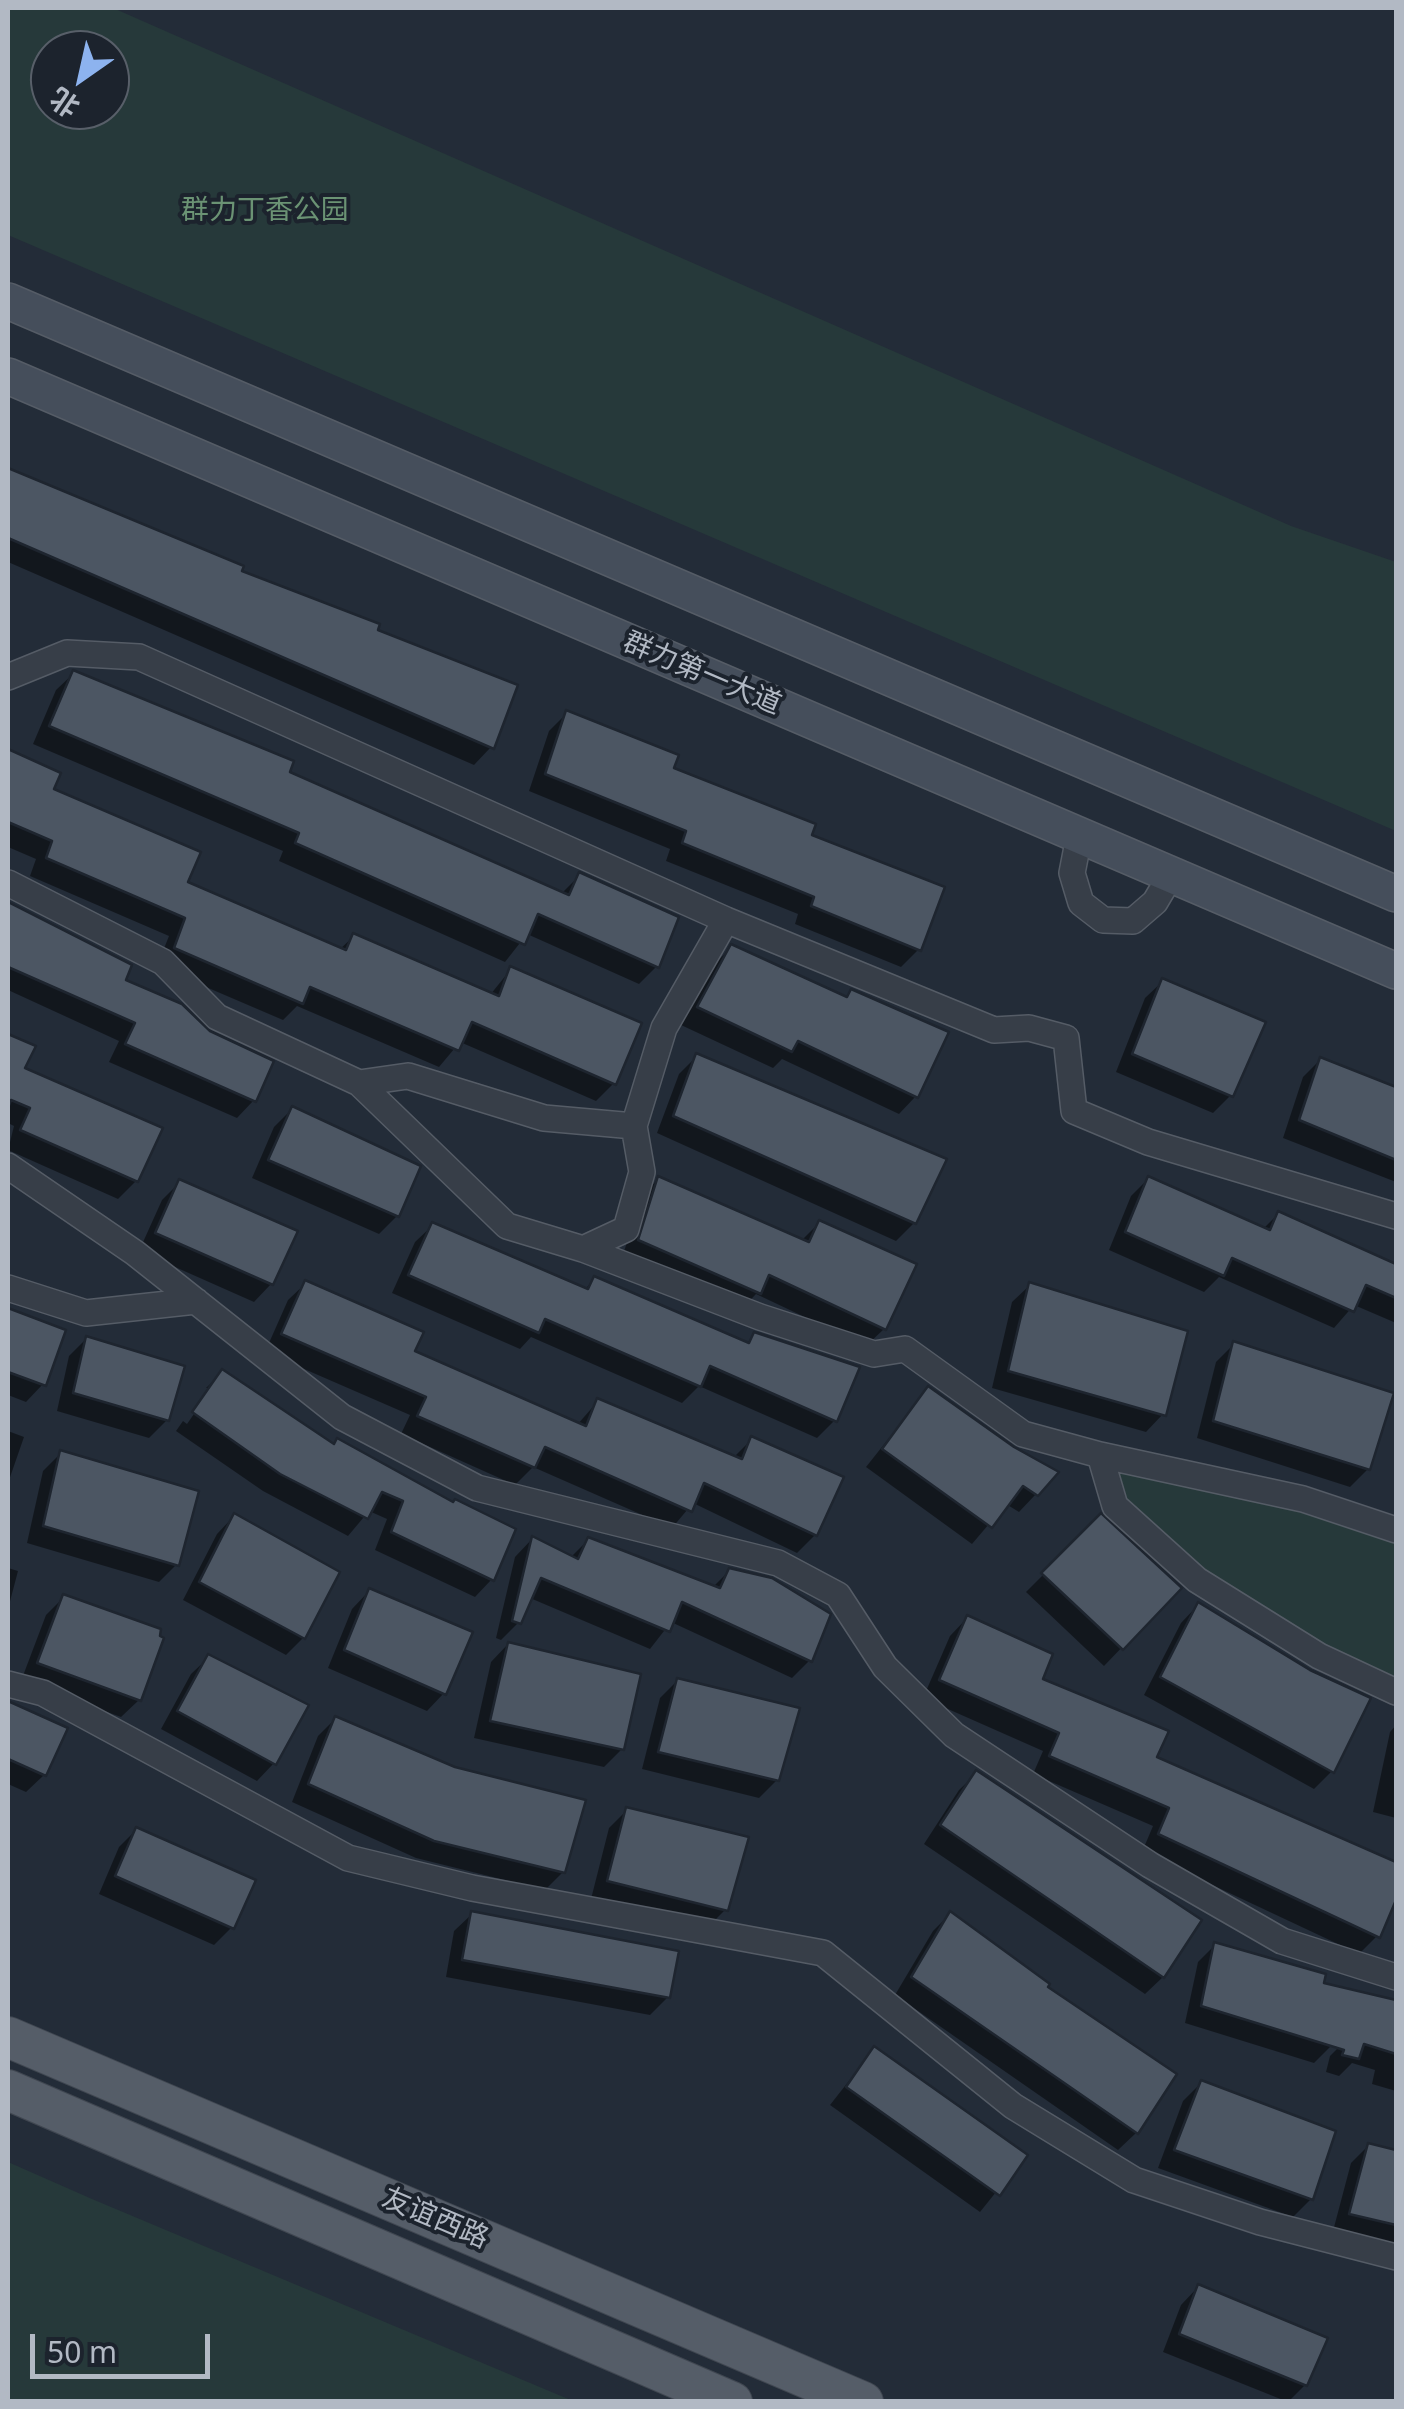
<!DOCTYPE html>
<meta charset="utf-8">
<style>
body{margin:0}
#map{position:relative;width:1404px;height:2409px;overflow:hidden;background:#232c38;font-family:"Noto Sans","Noto Sans SC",sans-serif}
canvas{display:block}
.frame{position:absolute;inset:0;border:10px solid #b2b9c4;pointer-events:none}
.north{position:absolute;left:30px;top:30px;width:100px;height:100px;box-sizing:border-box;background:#1c232d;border:2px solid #585f69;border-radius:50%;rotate:214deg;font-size:28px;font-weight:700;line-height:40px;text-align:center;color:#b2b9c4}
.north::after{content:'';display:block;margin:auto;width:35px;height:45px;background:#8db3ef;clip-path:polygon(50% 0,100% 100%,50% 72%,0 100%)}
.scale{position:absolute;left:30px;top:2334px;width:180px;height:45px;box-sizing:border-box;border:5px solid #b2b9c4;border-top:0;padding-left:12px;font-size:30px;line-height:35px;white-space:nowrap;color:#b2b9c4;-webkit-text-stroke:8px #1c232d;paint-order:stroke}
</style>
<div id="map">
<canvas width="1404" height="2409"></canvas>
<div class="frame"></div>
<div class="north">北</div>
<div class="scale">50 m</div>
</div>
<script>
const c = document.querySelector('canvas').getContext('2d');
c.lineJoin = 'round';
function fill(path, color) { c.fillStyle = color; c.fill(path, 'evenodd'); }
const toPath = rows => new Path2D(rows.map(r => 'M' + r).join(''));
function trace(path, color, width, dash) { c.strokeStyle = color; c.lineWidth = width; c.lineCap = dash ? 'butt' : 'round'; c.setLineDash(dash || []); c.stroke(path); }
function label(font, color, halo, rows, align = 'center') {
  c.font = font + ' "Noto Sans","Noto Sans SC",sans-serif'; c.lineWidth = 8; c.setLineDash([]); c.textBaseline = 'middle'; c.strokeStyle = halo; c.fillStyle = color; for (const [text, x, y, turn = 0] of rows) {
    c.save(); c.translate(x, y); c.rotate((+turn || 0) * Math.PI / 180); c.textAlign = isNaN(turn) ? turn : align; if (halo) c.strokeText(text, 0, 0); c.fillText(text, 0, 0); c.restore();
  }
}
fill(toPath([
 [8,8,113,8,1291,526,1396,562,1396,831,8,235],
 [50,50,110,50,110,110,50,110],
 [1100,1455,1396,1530,1396,1692,1319,1656,1115,1506],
 [8,2162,92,2199,573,2401,8,2401]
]), '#26393a');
fill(toPath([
 [8,471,241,567,239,572,374,631,491,747,474,765,8,562],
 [74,673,286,774,561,894,580,875,657,966,639,984,527,934,505,962,279,861,283,851,33,744,56,690],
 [567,713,809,836,919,949,901,967,795,924,798,914,666,861,670,849,529,791,549,731],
 [8,752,58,774,51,791,185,883,339,950,354,936,490,995,511,969,614,1083,596,1101,460,1042,439,1067,297,1006,283,1020,157,966,169,936,30,876,36,859,8,847],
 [8,907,129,966,122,981,254,1100,237,1118,109,1062,119,1041,8,990],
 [731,947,844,999,851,992,916,1096,899,1114,782,1059,773,1068,681,1025,714,965],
 [1163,981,1231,1095,1213,1113,1116,1072,1145,998],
 [8,1036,32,1047,22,1069,136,1181,118,1199,8,1150,14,1126,8,1123],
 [697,1056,943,1160,914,1223,896,1241,657,1133,679,1074],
 [1320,1060,1396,1089,1396,1182,1283,1138,1303,1077],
 [292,1109,397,1216,379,1234,252,1178,274,1127],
 [1149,1178,1263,1229,1278,1214,1393,1265,1396,1258,1396,1323,1354,1305,1334,1328,1219,1277,1204,1292,1109,1250,1131,1196],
 [658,1179,801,1241,819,1223,884,1329,866,1346,756,1294,741,1310,622,1258,641,1197],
 [180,1182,271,1284,254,1302,139,1251,162,1200],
 [433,1225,584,1290,595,1279,746,1344,755,1335,835,1420,817,1438,699,1386,682,1403,531,1337,520,1349,392,1293,415,1242],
 [306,1283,412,1352,577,1425,598,1401,733,1458,752,1439,815,1535,797,1553,693,1503,672,1528,533,1467,515,1485,401,1434,410,1415,265,1352,288,1300],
 [1030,1285,1163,1414,1146,1432,992,1388,1012,1302],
 [8,1312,63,1331,43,1384,26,1402,8,1395],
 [86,1339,167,1420,149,1438,57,1411,69,1356],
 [1234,1344,1368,1469,1350,1487,1197,1438,1216,1362],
 [223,1372,333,1446,338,1442,492,1579,475,1597,375,1550,387,1519,369,1511,348,1536,263,1491,176,1431,183,1421,187,1424,212,1388,206,1388],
 [928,1389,1036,1494,1019,1512,1006,1504,972,1544,866,1467],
 [8,1431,24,1437,8,1483],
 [61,1453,177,1564,159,1582,27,1543,43,1471],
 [234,1516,303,1638,286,1655,183,1600,217,1534],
 [1101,1517,1178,1589,1104,1666,1026,1592],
 [532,1539,570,1558,588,1540,712,1588,730,1570,810,1660,792,1678,671,1622,650,1649,530,1598,519,1622,501,1640,496,1638,515,1557],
 [8,1568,18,1571,8,1609],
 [369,1591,444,1693,427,1711,328,1668,352,1609],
 [64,1597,157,1638,139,1700,121,1717,21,1681,46,1615],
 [1198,1605,1332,1771,1314,1789,1144,1695,1181,1623],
 [967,1618,1040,1680,1153,1758,1396,1864,1396,1893,1379,1934,1361,1952,1355,1952,1142,1852,1153,1826,1033,1774,1043,1751,923,1698,950,1636],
 [508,1644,622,1749,604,1767,474,1738,491,1662],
 [209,1657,274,1763,257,1781,161,1729,191,1674],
 [678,1680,777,1780,759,1798,642,1769,660,1698],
 [8,1703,65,1729,44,1775,26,1792,8,1784],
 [335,1719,563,1872,545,1890,416,1858,292,1802,318,1736],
 [1396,1725,1396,1818,1373,1812,1390,1732],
 [977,1773,1163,1977,1145,1994,924,1844,959,1790],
 [627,1810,726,1909,708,1927,591,1899,609,1828],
 [136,1830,232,1927,214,1945,99,1894,119,1847],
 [472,1914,668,1997,650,2015,446,1977,454,1931],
 [950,1914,1045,1988,1174,2075,1136,2133,1118,2150,895,1995,933,1931],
 [1215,1945,1332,2045,1314,2063,1185,2023,1198,1962],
 [1393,2002,1396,2091,1372,2084,1375,2070,1352,2063,1339,2076,1326,2072,1330,2056,1347,2039,1364,2046,1375,2020],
 [874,2049,1025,2156,980,2212,830,2105],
 [1201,2083,1311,2199,1293,2217,1158,2168,1183,2101],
 [1369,2145,1396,2152,1396,2247,1333,2231,1351,2163],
 [1198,2287,1305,2385,1288,2402,1163,2352,1181,2305]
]), '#0007');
const building = toPath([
 [8,468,244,566,242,571,380,624,378,630,518,685,494,749,8,538,8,468],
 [73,670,294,761,290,772,569,895,579,872,679,917,659,968,538,914,525,945,295,843,299,833,49,726,73,670],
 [566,710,679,755,674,768,816,824,812,835,945,887,921,951,811,906,814,897,682,843,686,831,545,774,566,710],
 [8,749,61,773,54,789,201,852,188,882,346,950,353,933,499,996,510,966,642,1023,616,1085,472,1022,459,1051,310,987,303,1004,174,948,185,918,46,858,52,841,8,822,8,749],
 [8,902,132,965,126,980,182,1004,210,1031,274,1061,256,1102,125,1044,135,1023,8,967,8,902],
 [731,944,847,997,851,989,949,1032,918,1098,798,1041,792,1052,697,1007,731,944],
 [1162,978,1266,1022,1233,1097,1132,1054,1162,978],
 [8,1034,36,1046,25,1068,163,1128,138,1182,20,1130,30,1108,11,1100,8,1108,8,1034],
 [696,1053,947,1159,916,1224,673,1116,696,1053],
 [1320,1057,1396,1087,1396,1160,1299,1120,1320,1057],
 [292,1106,421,1166,399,1217,268,1160,292,1106],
 [658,1176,809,1242,819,1220,917,1264,886,1330,769,1275,761,1294,638,1240,658,1176],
 [1148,1176,1270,1230,1278,1211,1396,1264,1396,1298,1366,1285,1354,1312,1232,1258,1224,1276,1125,1232,1148,1176],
 [179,1179,298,1231,273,1285,155,1233,179,1179],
 [432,1222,588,1289,594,1276,749,1343,754,1332,860,1367,837,1422,710,1366,701,1387,545,1319,539,1333,408,1275,432,1222],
 [305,1280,424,1332,415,1351,586,1426,597,1398,742,1459,751,1436,844,1477,817,1536,704,1483,692,1512,545,1447,535,1468,417,1416,426,1397,281,1334,305,1280],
 [1029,1282,1188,1331,1166,1416,1008,1371,1029,1282],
 [8,1308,66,1330,46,1386,8,1372,8,1308],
 [86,1336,185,1366,169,1421,73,1393,86,1336],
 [1233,1341,1394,1393,1370,1470,1213,1421,1233,1341],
 [222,1369,334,1444,337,1438,453,1502,455,1499,516,1529,494,1581,391,1532,403,1501,382,1492,368,1519,280,1474,192,1412,222,1369],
 [928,1386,1014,1447,1059,1472,1038,1496,1023,1486,992,1528,882,1449,928,1386],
 [60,1450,199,1491,179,1566,43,1526,60,1450],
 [234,1513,340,1572,305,1639,199,1582,234,1513],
 [1101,1513,1182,1588,1123,1650,1041,1573,1101,1513],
 [532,1536,578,1559,588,1537,720,1588,729,1568,772,1578,831,1614,812,1662,682,1602,670,1632,541,1578,521,1624,512,1621,532,1536],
 [369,1588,473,1632,446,1695,344,1650,369,1588],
 [63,1594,161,1629,160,1636,164,1638,141,1701,37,1663,63,1594],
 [1198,1602,1310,1670,1371,1698,1334,1773,1160,1677,1198,1602],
 [967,1615,1053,1654,1043,1679,1169,1731,1157,1757,1396,1862,1396,1900,1380,1938,1158,1834,1169,1808,1049,1756,1059,1733,939,1680,967,1615],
 [508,1642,641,1674,624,1750,490,1721,508,1642],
 [208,1654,309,1705,276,1765,177,1711,208,1654],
 [677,1678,800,1708,779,1781,658,1752,677,1678],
 [8,1701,68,1728,46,1776,8,1759,8,1701],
 [335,1716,455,1767,586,1800,565,1873,434,1841,308,1784,335,1716],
 [976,1770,1202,1920,1164,1978,940,1825,976,1770],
 [626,1807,749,1837,728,1911,607,1881,626,1807],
 [136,1827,256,1880,234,1929,115,1876,136,1827],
 [471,1911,679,1951,670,1998,462,1960,471,1911],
 [950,1911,1050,1984,1048,1987,1177,2074,1138,2134,911,1977,950,1911],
 [1214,1942,1326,1974,1324,1983,1396,2000,1396,2054,1364,2044,1359,2059,1342,2055,1344,2050,1201,2006,1214,1942],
 [874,2046,1028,2155,1000,2196,846,2087,874,2046],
 [1201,2080,1336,2131,1313,2200,1174,2150,1201,2080],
 [1368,2143,1396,2150,1396,2225,1349,2214,1368,2143],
 [1198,2284,1328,2338,1307,2386,1179,2334,1198,2284]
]);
fill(building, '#4c5663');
trace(building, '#1e252f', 2.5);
const minor = toPath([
 [8,677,67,653,139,657,726,920,994,1030,1029,1028,1066,1038,1074,1111,1148,1142,1396,1216],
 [1079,837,1072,873,1081,903,1103,920,1133,921,1155,902,1171,875],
 [8,883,163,962,217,1017,359,1083,507,1226,583,1249,626,1229,642,1172,634,1126,664,1028,726,920],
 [359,1083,408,1076,544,1118,634,1126],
 [8,1166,135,1253,342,1417,477,1488,778,1563,838,1595,885,1667,954,1735,1150,1865,1282,1941,1396,1977],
 [583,1249,760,1317,874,1354,905,1349,1023,1434,1100,1455,1115,1506,1197,1580,1319,1656,1396,1692],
 [8,1288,86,1313,196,1301],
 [1100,1455,1303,1499,1396,1530],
 [8,1684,43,1693,348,1858,472,1888,823,1953,1013,2106,1134,2180,1260,2222,1396,2257]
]);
const secondary = toPath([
 [8,301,1396,894],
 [8,376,1396,971]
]);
const primary = toPath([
 [8,2037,863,2402],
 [8,2090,732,2402]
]);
trace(minor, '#555c66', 28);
trace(secondary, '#555c66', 38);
trace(primary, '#404751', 42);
trace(minor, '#373e48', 25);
trace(secondary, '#454e5b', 35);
trace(primary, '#555d68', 40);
label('28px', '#6b9374', '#1c232d', [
 ["群力丁香公园",265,211]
]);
label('28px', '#b2b9c4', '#1c232d', [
 ["群力第一大道",702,674,23],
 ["友谊西路",435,2219,23]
]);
</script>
